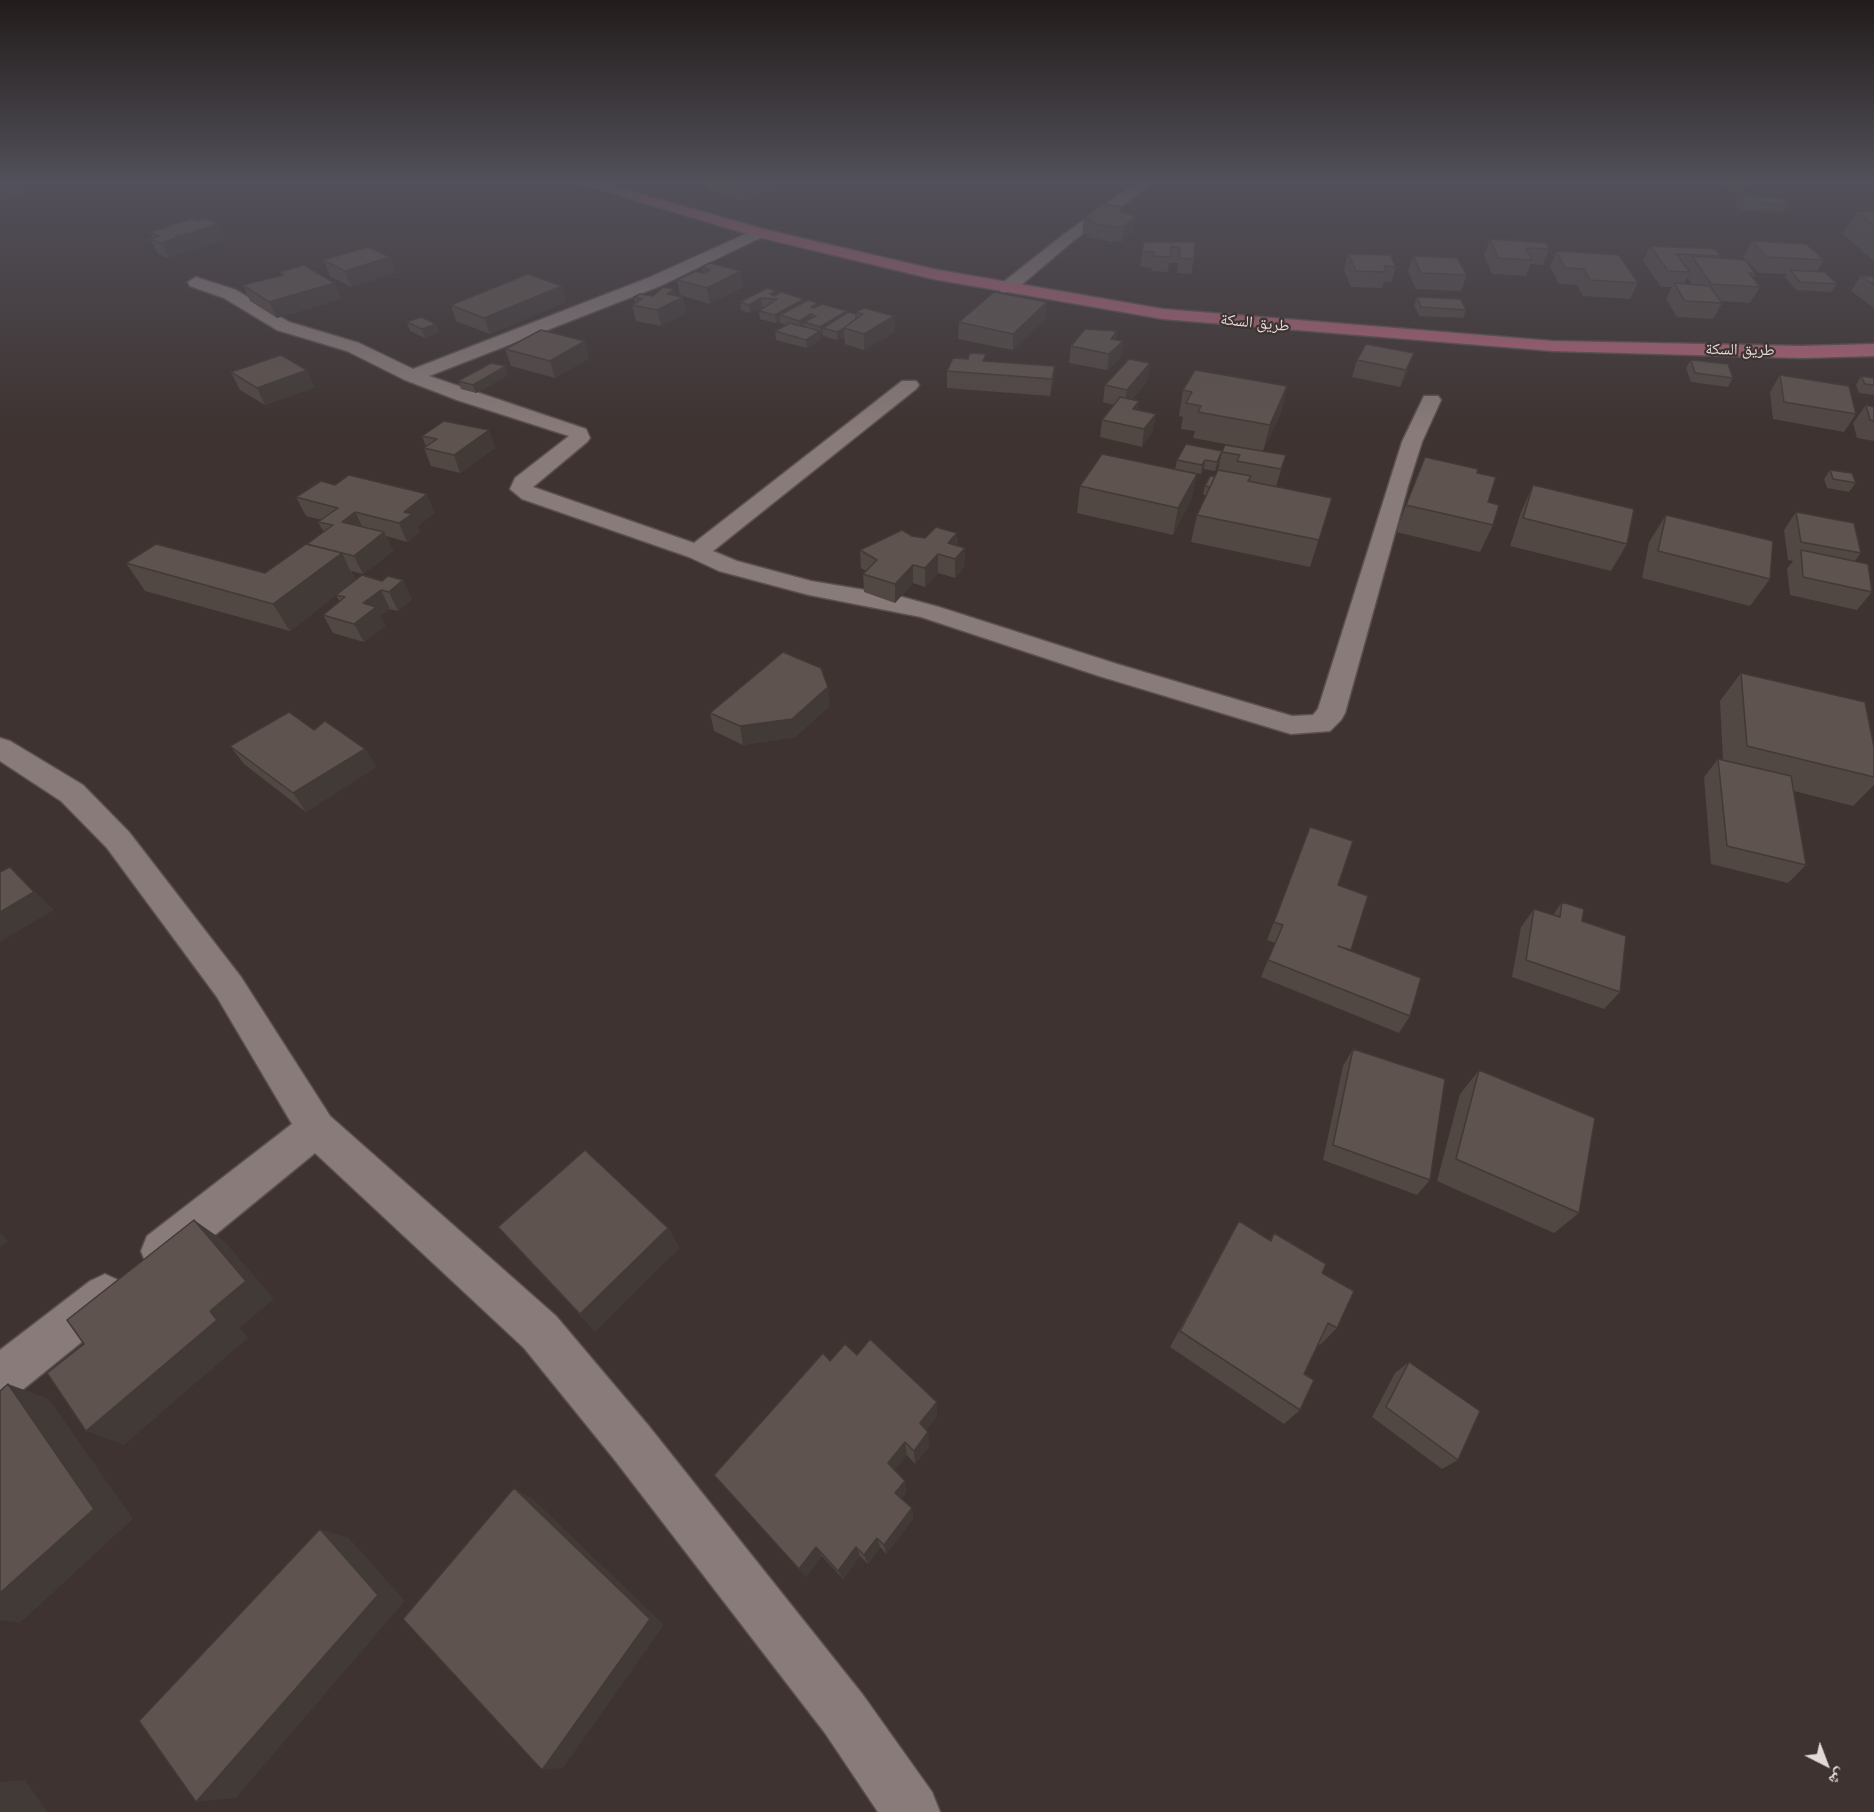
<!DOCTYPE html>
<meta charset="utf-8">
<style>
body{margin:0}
#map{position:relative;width:1874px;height:1812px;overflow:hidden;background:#3e3331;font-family:"Noto Serif","Noto Naskh Arabic",serif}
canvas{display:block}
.north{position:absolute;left:1796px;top:1734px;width:60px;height:60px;-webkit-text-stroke:4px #3e3331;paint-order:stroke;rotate:138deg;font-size:16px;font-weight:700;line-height:24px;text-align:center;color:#e2dad9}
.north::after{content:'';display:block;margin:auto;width:21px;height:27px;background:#e2dad9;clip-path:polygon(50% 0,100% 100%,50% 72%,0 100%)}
</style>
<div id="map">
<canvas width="1874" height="1812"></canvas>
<div class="north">ش</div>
</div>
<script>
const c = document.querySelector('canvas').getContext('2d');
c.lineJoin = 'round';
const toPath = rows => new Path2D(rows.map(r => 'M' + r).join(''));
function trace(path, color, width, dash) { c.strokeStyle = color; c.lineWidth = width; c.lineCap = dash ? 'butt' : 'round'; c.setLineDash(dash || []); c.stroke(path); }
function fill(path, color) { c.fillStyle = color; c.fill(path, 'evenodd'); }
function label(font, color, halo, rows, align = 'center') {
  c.font = font + ' "Noto Serif","Noto Naskh Arabic",serif'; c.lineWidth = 4.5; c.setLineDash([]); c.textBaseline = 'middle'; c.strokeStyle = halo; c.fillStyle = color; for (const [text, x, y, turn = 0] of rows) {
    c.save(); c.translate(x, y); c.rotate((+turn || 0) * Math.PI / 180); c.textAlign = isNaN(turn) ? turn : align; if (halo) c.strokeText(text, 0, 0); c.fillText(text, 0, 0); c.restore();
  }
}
const street = toPath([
 [1139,181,1156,181,1073,241,1013,292,1001,292,999,288,1001,284,1063,235,1139,181],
 [759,228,764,230,767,233,764,236,660,286,429,376,586,429,590,438,587,442,533,487,694,543,902,381,916,381,919,385,916,389,713,551,737,561,811,581,895,595,939,607,1117,664,1292,716,1313,715,1318,709,1402,442,1424,396,1438,396,1441,400,1422,442,1408,486,1345,713,1341,720,1330,731,1291,734,1099,676,921,617,809,595,719,571,689,557,522,499,510,489,515,478,569,436,457,400,405,380,347,351,277,330,224,298,190,286,188,282,196,277,236,290,289,322,359,343,413,369,648,278,759,228],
 [0,738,10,741,83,785,129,832,241,977,330,1116,556,1316,648,1425,863,1695,932,1792,940,1812,878,1812,825,1733,614,1459,524,1348,315,1153,177,1266,162,1272,147,1266,141,1251,147,1236,292,1124,217,997,107,848,61,801,0,761,0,738],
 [105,1274,120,1281,127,1296,120,1311,16,1395,0,1402,0,1350,90,1281,105,1274]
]);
const primary = toPath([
 [572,181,595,181,763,229,933,269,1163,309,1553,341,1802,346,1874,344,1874,356,1802,358,1553,351,1163,319,933,279,754,236,572,181]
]);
trace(street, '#5a504f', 3);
trace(primary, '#5a504f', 3);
fill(street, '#897b79');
fill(primary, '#af6275');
fill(toPath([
 [705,181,772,181,773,190,743,201,707,190],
 [1725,181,1745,181,1749,184,1745,191,1728,191,1723,185],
 [1738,195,1788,205,1784,212,1740,210,1734,203],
 [1857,211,1874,212,1874,261,1843,234],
 [1123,212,1134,231,1122,241,1112,242,1087,237,1087,234,1082,233,1084,218],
 [165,226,226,238,199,248,186,250,186,252,169,258,158,254,150,239,153,238,150,232,166,227],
 [1490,239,1549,249,1543,265,1531,264,1526,276,1492,274,1484,255],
 [1752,241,1824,260,1817,271,1837,284,1832,292,1796,290,1785,277,1787,274,1759,273,1743,257],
 [1144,242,1195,242,1194,259,1191,274,1177,273,1178,263,1169,263,1168,272,1151,271,1152,268,1140,267],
 [1650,246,1721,256,1720,258,1756,274,1753,279,1760,287,1750,303,1721,301,1722,303,1713,319,1677,317,1666,299,1672,287,1661,287,1643,261],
 [1687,277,1692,285,1684,284],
 [1556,251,1638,283,1630,299,1583,296,1577,285,1559,284,1550,267],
 [1348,254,1396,267,1391,282,1384,282,1382,288,1351,287,1344,270],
 [1413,256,1467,275,1461,291,1416,289,1408,272],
 [390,257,395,273,351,287,330,276,323,260],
 [702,267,741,271,743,287,710,304,680,295,677,280,702,272],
 [280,272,334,283,341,299,277,318,250,301,243,285,281,275],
 [1861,275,1874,277,1874,308,1851,291],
 [562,286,566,302,490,334,456,321,451,305],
 [777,294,805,302,818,303,819,306,847,313,856,314,856,312,894,316,895,332,864,350,845,344,844,337,837,340,823,336,823,334,820,335,821,339,807,348,776,340,775,331,786,325,780,323,780,321,776,323,760,319,759,311,765,307,762,307,750,313,741,310,740,302],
 [676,296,683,297,686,313,661,326,636,321,632,305,635,303,634,297],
 [1417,297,1466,310,1463,318,1419,316,1414,305],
 [1046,318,1013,350,958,339,959,322],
 [407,322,436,324,439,332,425,338,410,331],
 [1117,331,1116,340,1123,341,1121,358,1107,370,1069,363,1071,346],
 [505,349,589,358,555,378,511,366],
 [1357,360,1408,370,1400,387,1352,377],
 [1691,360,1733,378,1728,387,1691,382,1686,368],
 [985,361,1055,366,1053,383,1050,396,947,388,947,371],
 [231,372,315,387,265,405,240,390],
 [508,375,476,393,461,389,458,381],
 [1780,375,1856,414,1844,432,1773,419,1770,392],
 [1861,376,1874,378,1874,395,1859,393,1856,385],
 [1148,380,1131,400,1153,431,1142,447,1100,437,1102,420,1114,405,1103,402,1105,385],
 [1287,386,1281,412,1263,451,1193,438,1195,431,1181,429,1183,417,1179,416,1183,390],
 [1866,405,1874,407,1874,441,1857,438,1853,423],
 [489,430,495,448,460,473,431,466,424,448,426,447,422,436],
 [1222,452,1286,455,1276,487,1332,498,1310,567,1191,542,1197,515,1206,495,1203,495,1205,486,1215,476,1218,470],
 [1177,460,1220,460,1215,471,1204,469,1201,474,1175,469],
 [1830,470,1856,483,1849,492,1827,488,1824,479],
 [1477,473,1488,502,1493,525,1480,552,1396,532,1406,505],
 [1197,474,1191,500,1173,535,1077,513,1080,486],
 [1533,485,1627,544,1611,571,1510,546,1521,512],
 [296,497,435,513,417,526,420,532,407,542,386,536,393,551,363,574,351,571,355,580,412,599,398,611,390,609,380,616,385,626,364,642,333,633,323,615,340,602,336,595,290,631,145,591,126,563,265,573,324,532,318,522,322,520,306,516],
 [1796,512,1861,553,1854,562,1872,592,1857,610,1790,595,1787,569,1793,561,1788,560,1784,530],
 [1666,515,1770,579,1750,606,1642,578,1649,542],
 [957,533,957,545,965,566,955,578,938,573,925,587,913,583,895,603,864,592,863,574,866,571,861,568,860,550,912,536,925,538],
 [1741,673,1874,747,1874,785,1853,806,1794,791,1806,865,1788,883,1711,864,1704,777,1718,759,1723,760,1720,701],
 [830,706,795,737,743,745,714,731,710,713],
 [314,730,365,749,376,767,306,812,244,764,230,746],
 [1310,827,1338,885,1368,896,1350,951,1410,1016,1399,1033,1261,977,1275,943,1267,940],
 [1562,902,1582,921,1620,992,1604,1009,1512,977,1521,927,1534,909,1553,915],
 [1353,1049,1430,1180,1417,1195,1323,1160,1343,1066],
 [1479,1070,1579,1213,1554,1233,1437,1181,1460,1094],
 [1239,1221,1270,1240,1274,1233,1322,1273,1337,1328,1320,1345,1318,1344,1304,1374,1300,1410,1284,1424,1170,1347,1227,1242],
 [498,1227,668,1228,679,1248,595,1331,516,1247],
 [857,1355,937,1416,926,1430,928,1432,929,1446,915,1464,907,1455,894,1470,905,1481,906,1493,901,1498,912,1508,913,1519,886,1554,880,1547,868,1564,860,1556,843,1579,822,1556,806,1577,714,1475,830,1361],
 [1409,1362,1458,1460,1442,1469,1372,1417,1395,1373]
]), '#514743');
fill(toPath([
 [8,181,20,181,24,187,22,187,27,195,0,202,0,185],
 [756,181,772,181,773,190,743,201,742,186],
 [1136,216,1134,231,1122,241,1124,226],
 [219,223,226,238,199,248,186,250,186,252,169,258,161,243,175,236],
 [390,257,395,273,351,287,345,271],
 [741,271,743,287,710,304,707,288],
 [334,283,341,299,277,318,269,302],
 [562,286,566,302,490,334,484,318],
 [674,289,676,300,683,297,686,313,661,326,657,310,667,294],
 [761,298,762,307,750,313,749,305],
 [804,299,805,307,780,315,780,321,776,323,775,315],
 [1047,302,1046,318,1013,350,1013,334],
 [818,303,819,311,811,315,811,307],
 [847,311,848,319,823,328,823,334,821,335,820,327],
 [811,314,811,322,804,322,804,326,800,329,799,321],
 [894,316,895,332,864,350,864,334],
 [436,324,439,332,425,338,422,329],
 [844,329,844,337,837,340,837,332],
 [820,331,821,339,807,348,806,340],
 [1117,331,1115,348,1123,341,1121,358,1107,370,1111,339],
 [585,341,589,358,555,378,550,361],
 [1414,353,1408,370,1400,387,1406,370],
 [1150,363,1148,380,1124,407,1127,390],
 [506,366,508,375,476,393,473,385],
 [1055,366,1053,383,1050,396,1052,379],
 [307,370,315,387,265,405,257,388],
 [1287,386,1281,412,1263,451,1270,425],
 [1139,401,1136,419,1133,409],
 [1156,414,1153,431,1142,447,1144,429],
 [489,430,495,448,460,473,454,455],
 [1222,451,1220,460,1215,471,1217,462],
 [1286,455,1281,473,1276,487,1281,469],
 [1205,460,1204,469,1201,474,1202,465],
 [1197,474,1191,500,1173,535,1178,508],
 [427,494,435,513,417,526,420,532,407,542,399,523,404,512],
 [355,512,364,530,342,522],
 [384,532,393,551,363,574,354,556],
 [957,533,956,552,948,543],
 [965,548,965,566,955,578,955,559],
 [342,553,355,581,290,631,273,604],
 [938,554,938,573,925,587,925,568],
 [913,565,913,583,895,603,895,584],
 [403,580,412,599,398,611,389,592],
 [381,590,390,609,380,616,385,626,364,642,354,624,363,603],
 [828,687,830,706,795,737,743,745,740,726],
 [365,749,376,767,306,812,293,793],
 [10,867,54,910,0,942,0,912],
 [194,1220,224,1241,274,1299,240,1328,248,1338,124,1445,86,1431,210,1311],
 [668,1228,679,1248,595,1331,580,1314],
 [0,1232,8,1241,0,1247],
 [8,1384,49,1399,133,1519,20,1623,0,1620,0,1593],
 [937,1402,937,1416,920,1437,920,1423],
 [928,1432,929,1446,915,1464,914,1451],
 [905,1442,907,1455,890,1476,888,1463],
 [905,1481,906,1493,897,1504,895,1493],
 [514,1488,533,1499,664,1625,563,1768,542,1770],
 [912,1508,913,1519,886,1554,884,1545],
 [320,1529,349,1538,405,1601,236,1798,196,1802],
 [877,1538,880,1547,868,1564,864,1555],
 [816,1547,822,1556,806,1577,799,1569],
 [856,1547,860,1556,843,1579,838,1571],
 [25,1780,47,1812,0,1812,0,1782]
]), '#423a37');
const building = toPath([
 [0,181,15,181,0,185,0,181],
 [723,181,756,181,742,186,723,181],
 [1730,181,1745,181,1749,184,1732,183,1730,181],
 [1738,195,1781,198,1788,205,1744,202,1738,195],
 [1103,204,1124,207,1119,211,1136,216,1124,226,1114,227,1088,222,1091,220,1084,218,1103,204],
 [1857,211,1874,212,1874,226,1857,211],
 [205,218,219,223,191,233,175,236,179,237,161,243,150,239,160,236,150,232,168,227,165,226,192,219,198,221,205,218],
 [1490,239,1546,243,1549,249,1526,248,1532,260,1498,258,1490,239],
 [1752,241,1806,244,1824,260,1767,257,1752,241],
 [1144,242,1195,242,1194,259,1179,258,1180,248,1171,247,1170,257,1154,256,1154,252,1142,251,1144,242],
 [1650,246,1715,249,1721,256,1676,254,1690,272,1668,271,1650,246],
 [368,247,390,257,345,271,323,260,368,247],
 [1556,251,1619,255,1638,283,1590,280,1584,269,1565,268,1556,251],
 [1348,254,1390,255,1396,267,1384,266,1387,272,1356,271,1348,254],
 [1413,256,1457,258,1467,275,1421,273,1413,256],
 [1692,256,1745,260,1756,274,1749,273,1760,287,1711,284,1692,256],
 [710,263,741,271,707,288,677,280,696,271,703,273,710,270,702,267,710,263],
 [304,265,334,283,269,302,243,285,284,275,280,272,304,265],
 [1790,270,1825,272,1837,284,1800,282,1790,270],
 [528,274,562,286,484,318,451,305,528,274],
 [1861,275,1874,277,1874,285,1861,275],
 [1674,283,1710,286,1722,303,1685,301,1674,283],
 [663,287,674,289,667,294,683,297,657,310,632,305,642,299,634,297,640,294,653,296,663,287],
 [767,288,777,291,770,294,775,296,781,292,804,299,775,315,759,311,777,299,761,298,749,305,740,302,767,288],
 [994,292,1047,302,1013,334,959,322,994,292],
 [1417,297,1461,299,1466,310,1421,307,1417,297],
 [808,300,818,303,811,307,814,308,822,304,847,311,820,327,804,322,816,316,811,314,799,321,780,315,808,300],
 [864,308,894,316,864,334,844,328,863,314,856,312,864,308],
 [848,312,856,314,856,319,844,328,845,328,837,332,823,328,848,312],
 [421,317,436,324,422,329,407,322,421,317],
 [790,323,820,331,806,340,775,331,790,323],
 [1085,329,1117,331,1111,339,1123,341,1109,354,1071,346,1085,329],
 [541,330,585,341,550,361,505,349,541,330],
 [1366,344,1414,353,1406,370,1357,360,1366,344],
 [970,353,986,354,983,361,1055,366,1052,379,947,371,953,358,968,359,970,353],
 [281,355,307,370,257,388,231,372,281,355],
 [1129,359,1150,363,1127,390,1105,385,1129,359],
 [1691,360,1728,364,1733,378,1695,373,1691,360],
 [491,363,506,366,473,385,458,381,491,363],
 [1195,370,1287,386,1270,425,1198,412,1201,406,1186,403,1192,392,1183,390,1195,370],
 [1780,375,1849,386,1856,414,1784,402,1780,375],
 [1861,376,1874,378,1874,385,1865,384,1861,376],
 [1120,397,1139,401,1133,409,1156,414,1144,429,1102,420,1120,397],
 [1866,405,1874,407,1874,421,1870,420,1866,405],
 [444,421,489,430,454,455,424,448,437,439,422,436,444,421],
 [1186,444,1222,451,1217,462,1205,460,1202,465,1177,460,1186,444],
 [1225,445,1286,455,1281,469,1237,461,1240,455,1222,452,1225,445],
 [1102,454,1197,474,1178,508,1080,486,1102,454],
 [1425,457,1478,469,1477,473,1496,477,1488,502,1499,505,1493,525,1406,505,1425,457],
 [1218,470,1251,476,1248,481,1332,498,1319,540,1197,515,1218,470],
 [1830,470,1852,473,1856,483,1833,479,1830,470],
 [349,475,427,494,404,512,412,514,399,523,355,512,342,522,384,532,354,556,307,544,333,525,318,522,338,508,296,497,321,481,335,485,349,475],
 [1210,476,1215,476,1210,487,1205,486,1210,476],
 [1533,485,1634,509,1627,544,1523,518,1533,485],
 [1796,512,1854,523,1861,553,1801,542,1796,512],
 [1666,515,1773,541,1770,579,1658,551,1666,515],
 [936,527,957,533,948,543,965,548,955,559,938,554,925,568,913,565,895,584,863,574,877,560,860,550,902,530,912,536,925,538,936,527],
 [156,544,265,573,306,544,342,553,273,604,126,563,156,544],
 [1801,550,1868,564,1872,592,1803,577,1801,550],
 [362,575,382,581,388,576,403,580,389,592,381,590,363,603,376,607,354,624,323,615,345,597,336,595,362,575],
 [783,652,821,668,828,687,792,719,740,726,710,713,783,652],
 [1741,673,1865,702,1874,747,1874,777,1747,746,1741,673],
 [289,712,314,730,325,721,365,749,293,793,230,746,289,712],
 [1718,759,1791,776,1806,865,1727,846,1718,759],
 [1310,827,1353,841,1338,885,1368,896,1351,950,1338,946,1421,978,1410,1016,1268,960,1283,925,1274,922,1310,827],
 [10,867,34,892,0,912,0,872,10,867],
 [1562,902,1584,909,1582,921,1626,936,1620,992,1526,960,1534,909,1560,917,1562,902],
 [1353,1049,1445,1079,1430,1180,1333,1145,1353,1049],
 [1479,1070,1595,1118,1579,1213,1456,1159,1479,1070],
 [585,1150,668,1228,580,1314,498,1227,585,1150],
 [194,1220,246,1281,210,1311,217,1320,86,1431,47,1373,84,1344,67,1320,194,1220],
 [1239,1221,1271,1241,1274,1233,1326,1264,1322,1273,1354,1291,1337,1328,1328,1323,1304,1374,1314,1380,1300,1410,1180,1331,1239,1221],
 [870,1339,937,1402,920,1423,928,1432,914,1451,905,1442,888,1463,905,1481,895,1493,912,1508,884,1545,877,1538,864,1555,856,1547,838,1571,816,1547,799,1569,714,1475,823,1353,830,1361,845,1344,857,1355,870,1339],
 [1409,1362,1480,1411,1458,1460,1386,1407,1409,1362],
 [8,1384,94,1509,0,1593,0,1391,8,1384],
 [514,1488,650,1619,542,1770,403,1619,514,1488],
 [320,1529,378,1595,196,1802,139,1721,320,1529]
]);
fill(building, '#5e534e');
trace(building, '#423a37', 1.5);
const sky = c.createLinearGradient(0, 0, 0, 435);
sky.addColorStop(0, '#221c1b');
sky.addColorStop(0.42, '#52505a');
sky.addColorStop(1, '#52505a00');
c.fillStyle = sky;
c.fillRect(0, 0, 1874, 435);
label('16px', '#e2dad9', '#3e3331', [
 ["طريق السكة",1255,323,6],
 ["طريق السكة",1740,350,1]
]);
</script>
